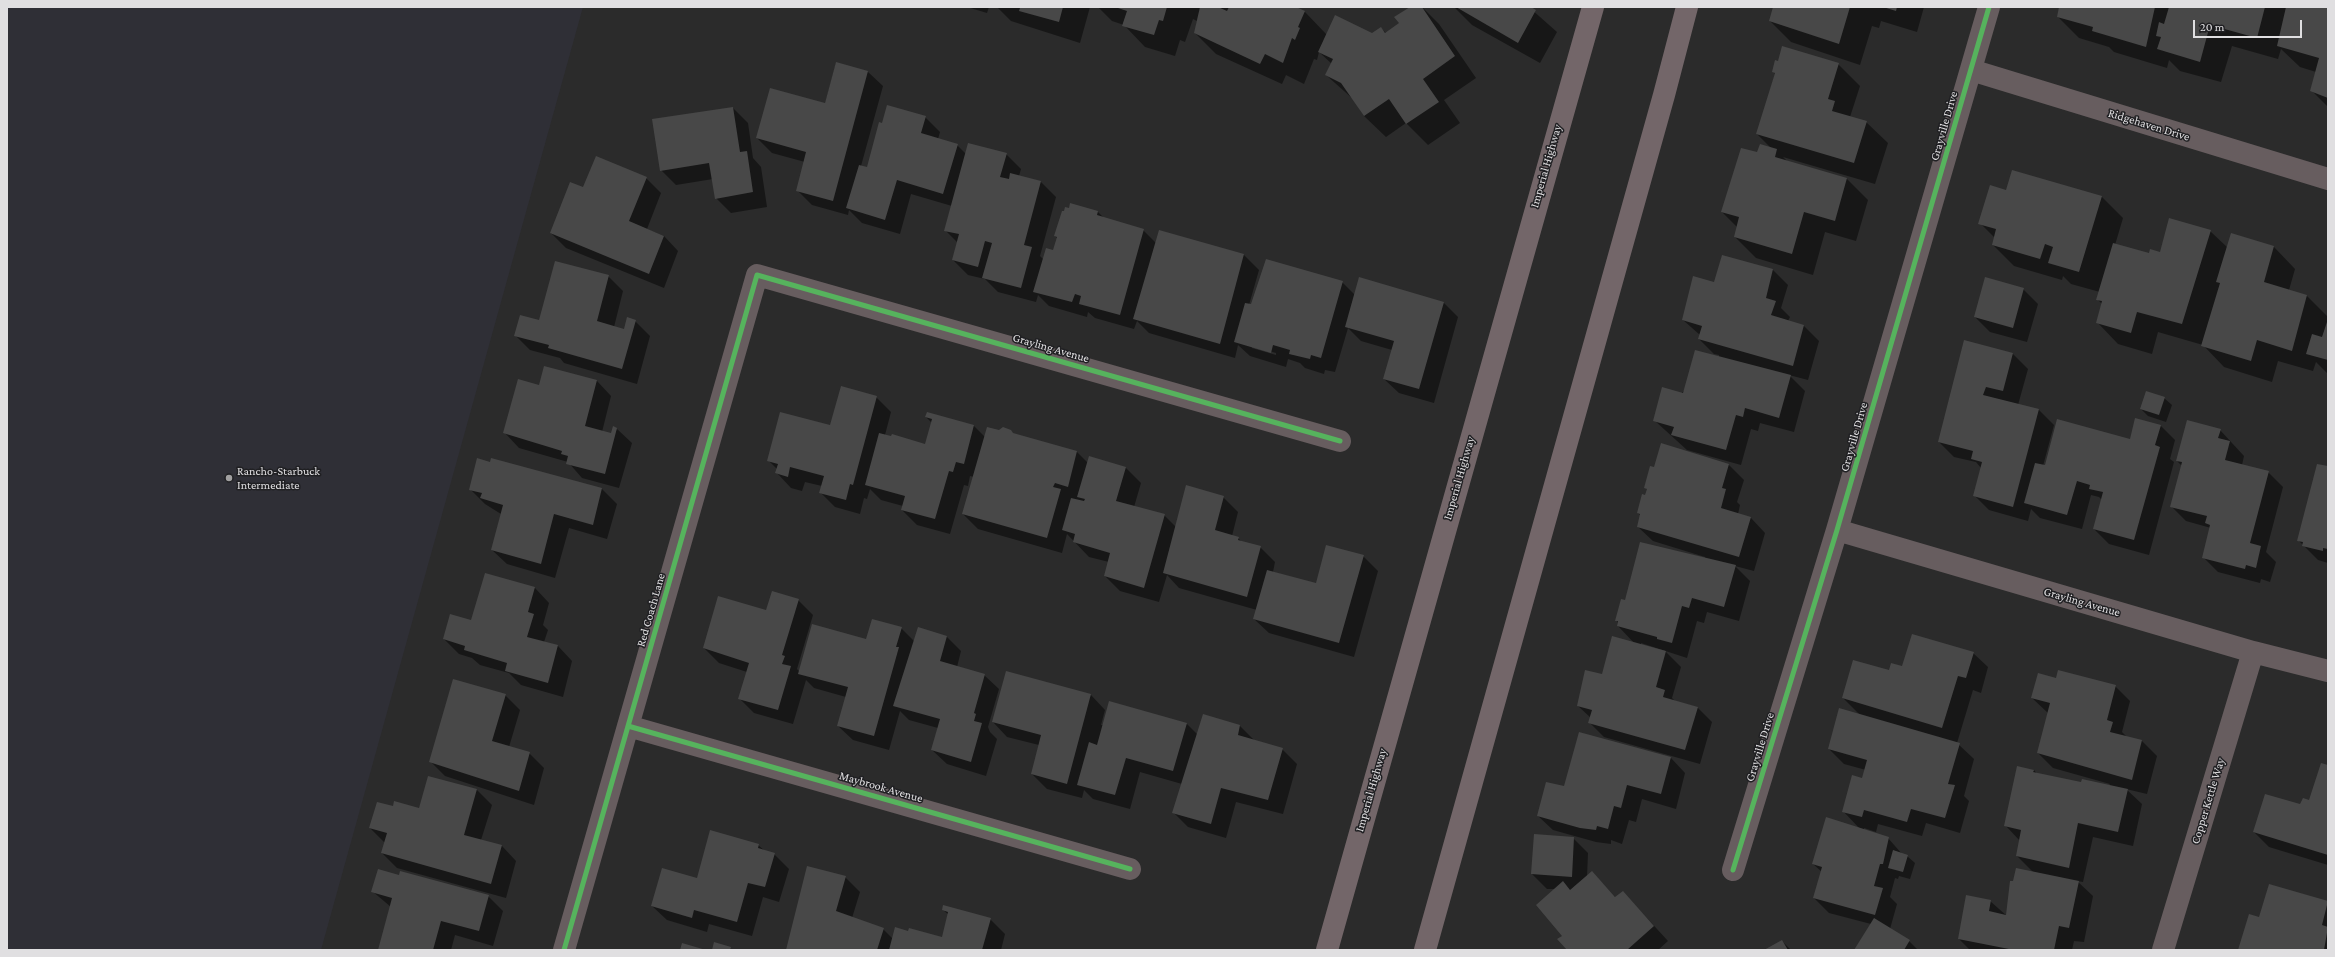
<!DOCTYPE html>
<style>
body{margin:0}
#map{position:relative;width:2335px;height:957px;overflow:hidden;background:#2b2b2b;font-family:"Crimson Pro",serif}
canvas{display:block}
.frame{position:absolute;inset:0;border:8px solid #e0dfe1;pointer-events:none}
.scale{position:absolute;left:2193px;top:20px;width:109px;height:18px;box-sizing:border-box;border:2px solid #e0dfe1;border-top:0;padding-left:5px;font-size:12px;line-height:14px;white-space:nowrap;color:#e0dfe1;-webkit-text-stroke:3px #202023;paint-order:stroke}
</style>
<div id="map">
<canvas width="2335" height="957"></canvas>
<div class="frame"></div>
<div class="scale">20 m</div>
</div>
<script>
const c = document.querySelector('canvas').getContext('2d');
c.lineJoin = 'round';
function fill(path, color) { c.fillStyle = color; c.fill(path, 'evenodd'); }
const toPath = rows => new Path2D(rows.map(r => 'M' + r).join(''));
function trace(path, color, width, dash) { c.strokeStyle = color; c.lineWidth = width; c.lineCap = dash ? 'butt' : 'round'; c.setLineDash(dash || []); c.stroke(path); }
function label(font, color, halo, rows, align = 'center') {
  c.font = font + ' "Crimson Pro",serif'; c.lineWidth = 3; c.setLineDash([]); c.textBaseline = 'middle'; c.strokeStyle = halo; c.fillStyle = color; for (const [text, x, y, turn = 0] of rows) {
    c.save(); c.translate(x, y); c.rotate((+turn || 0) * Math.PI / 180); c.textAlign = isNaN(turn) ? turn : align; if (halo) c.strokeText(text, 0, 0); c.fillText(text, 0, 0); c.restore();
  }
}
fill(toPath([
 [7,7,583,7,321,950,7,950]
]), '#2f2f36');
fill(toPath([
 [967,7,989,7,987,13],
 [997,7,1090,7,1080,43,1011,21],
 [1098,7,1215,7,1220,9,1218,7,1294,7,1305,12,1327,35,1372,34,1381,28,1386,33,1400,23,1411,7,1422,7,1439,24,1476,78,1444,100,1460,123,1428,145,1406,123,1386,137,1364,116,1353,99,1326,75,1332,64,1319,52,1317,60,1314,59,1304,84,1286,75,1282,84,1216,54,1195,33,1197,21,1193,19,1185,42,1180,40,1175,56,1145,47,1124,25,1112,21],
 [1454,7,1532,7,1531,9,1557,32,1540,63,1472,25],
 [1774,7,1924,7,1917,32,1881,21,1879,28,1872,26,1860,65,1791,42,1770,21],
 [2060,7,2328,7,2328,107,2311,90,2316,72,2300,67,2281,49,2278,59,2232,46,2221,82,2180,71,2169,60,2167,68,2114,52,2109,47,2079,38,2058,17],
 [836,63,868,72,883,86,861,166,867,168,925,117,940,132,938,139,957,145,966,154,1006,154,1021,169,1019,176,1041,182,1056,197,1040,256,1044,260,1054,252,1058,239,1055,236,1098,212,1104,218,1143,230,1156,243,1160,231,1244,255,1259,270,1249,305,1342,282,1355,295,1444,303,1458,317,1434,403,1399,393,1384,379,1392,350,1361,341,1348,328,1335,372,1325,370,1324,374,1305,368,1300,363,1288,359,1286,367,1250,356,1238,345,1235,358,1149,333,1137,321,1134,329,1095,318,1088,312,1087,317,1049,306,1038,295,1036,302,998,292,985,279,968,275,953,260,958,243,945,230,952,206,911,194,900,234,862,223,849,210,848,215,812,205,797,190,805,162,772,153,757,138,825,104],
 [1252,346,1276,353,1276,355,1252,348],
 [1838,64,1860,86,1850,117,1866,122,1888,143,1875,184,1783,157,1789,163,1847,179,1868,200,1856,241,1825,232,1813,275,1756,258,1735,237,1737,227,1722,212,1758,154,1772,149,1757,134,1775,74,1773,71],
 [733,108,748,123,753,158,761,167,767,207,731,213,716,198,713,179,676,185,661,170],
 [2013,171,2102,197,2123,218,2115,245,2149,254,2161,253,2210,231,2228,248,2232,235,2274,247,2295,269,2289,290,2307,296,2328,317,2328,374,2316,362,2313,371,2278,361,2272,382,2224,367,2203,345,2158,332,2152,354,2118,344,2097,322,2102,304,2098,300,2100,292,2071,284,2063,276,2062,280,2014,266,1993,245,1995,238,1980,223,2007,192],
 [646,178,661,193,647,229,664,236,678,251,664,288,566,248,551,233,584,188],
 [1722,256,1773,270,1788,285,1781,308,1790,317,1788,321,1804,326,1819,341,1808,380,1789,375,1805,391,1794,432,1760,423,1758,431,1751,429,1741,465,1687,450,1654,420,1719,357,1719,355,1714,354,1699,339,1700,335,1683,320,1715,284],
 [608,276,623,291,614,327,625,330,635,321,650,336,637,384,564,363,560,358,530,350,516,336],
 [2023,289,2038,304,2027,342,1990,332,1975,317],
 [1965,342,2013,354,2028,369,2018,405,2039,410,2054,425,2043,466,2130,440,2161,426,2175,440,2170,459,2174,462,2149,555,2109,544,2094,529,2102,500,2099,497,2091,495,2082,529,2040,518,2031,509,2028,521,1989,510,1974,495,1981,468,1976,462,1954,457,1939,442],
 [597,381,611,396,602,432,612,434,617,429,632,443,619,488,582,478,568,462,519,448,505,433,540,386],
 [876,397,891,412,885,435,926,445,932,423,926,417,927,413,974,426,985,437,1014,435,1077,452,1088,463,1126,468,1141,483,1134,507,1164,515,1176,527,1223,497,1238,512,1232,536,1238,538,1243,543,1260,547,1275,562,1273,572,1316,584,1363,556,1378,571,1354,657,1269,633,1254,619,1257,610,1179,588,1167,575,1159,602,1120,591,1105,576,1109,562,1089,557,1067,534,1062,553,978,529,963,514,974,477,970,476,968,486,964,485,950,534,917,525,902,510,903,506,881,500,870,489,867,499,864,498,860,514,835,507,821,493,822,486,805,482,802,491,791,488,777,473,778,470,768,460,831,427],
 [2164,398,2172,405,2166,422,2148,416,2141,409],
 [2220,430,2244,456,2242,465,2268,472,2283,487,2266,552,2276,562,2270,582,2261,579,2260,583,2218,572,2203,557,2211,528,2186,521,2171,506,2182,466,2177,461],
 [1662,445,1729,465,1744,480,1737,502,1740,505,1738,514,1751,518,1765,533,1754,571,1735,566,1750,581,1739,621,1707,612,1704,623,1697,621,1687,658,1641,643,1641,645,1666,652,1681,667,1672,698,1675,701,1697,707,1712,722,1700,764,1604,737,1589,722,1591,718,1578,706,1603,676,1635,644,1618,626,1617,620,1625,601,1705,559,1705,557,1653,541,1638,527,1641,516,1638,513,1648,490,1645,487,1655,468],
 [492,460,602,489,617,504,607,539,569,528,555,578,507,564,492,550,501,514,485,504,470,489],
 [2328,467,2328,563,2318,560,2298,540],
 [535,588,549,603,543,625,548,630,544,642,558,646,572,661,563,697,521,685,509,673,480,665,472,658,459,654,444,639,472,621],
 [798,600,813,615,797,669,800,672,867,640,901,628,914,641,946,636,961,651,957,667,984,675,999,689,988,727,990,732,997,739,986,776,947,764,932,750,938,728,909,720,900,711,889,750,853,740,838,726,846,697,814,688,806,680,793,724,754,713,740,699,747,672,719,663,704,648,767,611],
 [1973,653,1988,667,1981,693,1973,690,1957,743,1974,759,1964,796,1969,801,1960,833,1926,823,1922,836,1878,824,1876,832,1864,828,1864,830,1888,838,1902,854,1907,856,1915,863,1910,879,1899,876,1898,879,1895,878,1890,897,1897,904,1890,929,1909,941,1918,950,1856,950,1871,924,1829,913,1814,898,1822,872,1813,864,1860,829,1843,811,1863,779,1866,770,1844,764,1829,749,1861,716,1843,698,1890,672],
 [2057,679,2115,686,2130,701,2122,732,2127,737,2142,741,2157,756,2147,794,2126,789,2142,804,2133,846,2093,837,2083,882,2077,881,2093,896,2084,942,2074,941,2072,950,1970,950,1959,939,1990,901,2007,916,2014,882,2034,873,2017,856,2020,841,2006,826,2034,770,2037,774,2082,783,2109,786,2110,784,2053,768,2038,753,2048,713,2032,698],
 [505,695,520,710,509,747,529,753,544,768,534,805,445,776,430,761],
 [1091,695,1105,710,1101,725,1187,724,1198,735,1204,716,1240,726,1255,741,1282,749,1297,764,1283,814,1236,802,1226,838,1188,827,1173,812,1182,784,1140,772,1130,809,1093,799,1084,790,1082,798,1047,789,1032,774,1039,745,1007,737,993,722],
 [1671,758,1685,773,1676,809,1642,799,1636,822,1629,820,1622,844,1611,840,1611,844,1596,842,1553,830,1538,816,1565,788],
 [2328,767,2328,865,2269,847,2254,832,2310,802],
 [429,777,477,790,492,805,481,840,502,846,516,861,506,898,397,868,382,853,385,843,370,828,419,809],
 [1573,838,1588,853,1587,877,1592,872,1616,898,1623,892,1668,941,1658,950,1568,950,1555,889,1547,889,1532,874],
 [758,845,765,851,774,854,789,869,779,902,763,897,752,936,709,924,707,932,667,920,652,906],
 [845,877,860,892,852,918,883,929,893,939,909,932,943,938,949,915,943,910,990,919,1005,934,1001,950,788,950],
 [2269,885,2328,902,2328,950,2239,950,2260,918],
 [372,891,488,896,503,911,493,946,455,935,451,950,379,950,391,907],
 [1782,941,1791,950,1766,950]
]), '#0007');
fill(toPath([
 [1016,7,1063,7,1059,22,1019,11,1020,8],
 [1115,7,1167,7,1163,21,1159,20,1154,35,1122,26,1127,11],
 [1200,7,1218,7,1227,11,1229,7,1296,7,1305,11,1298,27,1300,28,1295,40,1292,38,1283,63,1265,54,1260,64,1194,33],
 [1410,7,1422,7,1455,56,1423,79,1439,102,1406,124,1389,99,1364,116,1341,83,1325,75,1333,59,1318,52,1335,15,1372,33,1381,27,1385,33,1399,23,1394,17],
 [1456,7,1531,7,1536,10,1518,43],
 [1773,7,1850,7,1839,44,1769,21],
 [1883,7,1897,7,1896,11],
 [2059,7,2155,7,2146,47,2092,31,2093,27,2057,17],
 [2169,7,2265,7,2257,38,2210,25,2200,62,2157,49,2161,37,2156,36,2159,22,2164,24],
 [2286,7,2328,7,2328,98,2310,91,2319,58,2277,46],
 [1782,46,1839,63,1828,99,1835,101,1832,111,1867,121,1854,163,1756,134,1775,73,1772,72,1775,60,1778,61],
 [836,62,868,71,833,201,796,191,806,152,756,138,770,88,825,103],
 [887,105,926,116,921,133,958,144,943,194,897,180,885,220,846,208,859,165,867,167,879,122,882,123],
 [733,107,740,152,747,151,753,192,715,199,709,163,660,171,652,119],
 [968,143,1007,153,1000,177,1009,179,1010,173,1041,181,1024,245,1032,247,1021,288,982,278,992,243,985,241,978,267,952,260,959,234,944,231],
 [1760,144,1777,149,1775,157,1847,178,1835,221,1804,212,1792,254,1734,237,1739,217,1721,212,1741,148,1757,152],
 [596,156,647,177,629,221,664,236,649,274,550,233,570,182,583,187],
 [2012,170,2102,196,2079,272,2048,263,2053,247,2045,244,2040,259,1992,245,1996,229,1978,224,1990,185,2006,190],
 [1070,203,1098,211,1097,215,1144,229,1120,315,1079,304,1081,296,1075,294,1072,302,1033,292,1046,248,1053,250,1057,237,1054,236,1062,211,1064,211,1065,207,1069,208],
 [2169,218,2211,230,2182,324,2137,312,2131,333,2096,323,2102,301,2096,300,2113,243,2149,253,2150,249,2160,252],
 [1159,230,1244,254,1220,344,1133,319],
 [2231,233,2274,246,2264,282,2307,295,2292,351,2257,340,2251,361,2201,346,2220,283,2216,282],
 [1722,255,1773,269,1766,298,1776,301,1771,315,1804,325,1793,366,1698,339,1702,326,1682,320,1693,276,1714,282],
 [1266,259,1343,281,1321,358,1311,355,1310,359,1289,354,1290,350,1273,345,1271,353,1234,342,1245,303,1251,304],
 [555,261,609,275,597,321,624,329,627,317,636,320,622,369,548,348,549,345,514,336,520,315,539,320],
 [1359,277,1444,302,1419,389,1383,379,1394,341,1345,327],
 [1985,277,2024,288,2013,328,1974,317],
 [2328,319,2328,360,2306,354,2312,334,2322,337],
 [1964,340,2013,353,2003,391,1986,387,1983,395,2039,409,2013,507,1973,496,1982,462,1971,459,1973,451,1938,442],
 [1695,350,1791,375,1779,418,1745,408,1743,417,1736,415,1726,450,1671,435,1674,427,1653,421,1662,387,1683,393],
 [544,366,597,380,585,426,611,433,613,426,617,428,605,474,566,464,568,456,561,454,562,451,503,433,518,379,539,385],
 [841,386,877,396,853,485,850,484,846,500,819,493,824,476,790,467,788,477,775,473,778,464,767,461,780,412,830,425],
 [2146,391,2165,397,2159,415,2140,409],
 [927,412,974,425,964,464,956,462,953,472,949,471,935,519,901,510,905,496,865,485,879,433,891,436,892,434,925,444,932,419,925,417],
 [2135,418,2161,425,2155,445,2160,447,2134,540,2093,529,2103,492,2089,489,2090,485,2077,481,2067,515,2024,503,2035,463,2045,465,2057,419,2130,439],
 [2187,420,2221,429,2218,438,2230,441,2225,460,2269,471,2250,543,2261,546,2256,568,2246,565,2245,569,2202,558,2210,525,2205,523,2207,516,2170,507,2182,462,2176,461],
 [987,427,999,430,1003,427,1011,430,1013,433,1077,451,1068,487,1055,483,1053,487,1061,489,1047,538,962,514],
 [1661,443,1729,464,1722,488,1726,489,1721,508,1751,517,1739,557,1637,527,1640,514,1637,513,1642,494,1645,495,1647,489,1644,488,1650,466,1654,467],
 [1089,456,1126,467,1116,501,1165,514,1144,588,1104,576,1110,553,1073,542,1075,534,1062,530,1071,498,1084,501,1085,499,1077,497],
 [477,458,490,462,491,458,602,488,593,525,554,514,541,564,491,550,503,505,480,498,482,493,469,490],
 [2317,464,2328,466,2328,549,2323,548,2323,551,2302,546,2303,542,2297,541],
 [1186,485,1224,496,1215,530,1239,537,1238,540,1261,546,1247,597,1163,573],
 [1640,542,1736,565,1724,607,1692,598,1689,608,1682,606,1672,643,1657,639,1657,637,1617,626,1618,621,1615,621,1621,599,1625,600],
 [1326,545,1364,555,1339,643,1253,619,1267,570,1316,583],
 [485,573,535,587,528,612,534,614,527,637,558,645,548,683,505,671,507,663,464,650,465,646,443,639,450,614,471,620],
 [772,591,799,599,782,655,785,656,782,664,791,666,778,710,738,699,749,663,703,648,718,596,766,610],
 [872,619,902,627,896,647,899,647,874,736,837,726,848,687,798,674,812,624,866,639],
 [918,627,947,636,940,661,985,674,974,713,976,714,974,721,982,723,971,762,931,750,940,719,893,706],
 [1912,634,1974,652,1966,678,1958,676,1942,728,1842,698,1853,660,1889,670,1891,663,1902,666],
 [1612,636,1666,651,1656,687,1665,690,1663,697,1698,707,1685,750,1588,723,1592,710,1577,706,1585,670,1602,674],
 [2058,670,2116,685,2107,720,2113,722,2110,732,2142,740,2132,780,2037,753,2050,703,2031,698,2038,673,2056,678],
 [1006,671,1091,694,1067,784,1031,774,1041,735,992,722],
 [453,679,506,694,492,741,530,752,519,791,429,762],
 [1109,701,1187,723,1173,771,1126,758,1115,795,1077,785,1089,742,1097,745],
 [1839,708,1960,743,1948,784,1955,785,1945,818,1911,809,1907,822,1864,810,1862,817,1842,812,1852,775,1862,778,1867,760,1828,749],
 [1203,714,1240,725,1238,735,1283,748,1268,800,1221,788,1211,824,1172,813],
 [1579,732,1671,757,1661,794,1627,785,1621,808,1614,806,1608,829,1597,826,1596,830,1580,828,1537,816,1546,782,1564,786],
 [2321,763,2328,765,2328,855,2253,832,2265,794,2300,804,2303,798,2309,800],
 [2017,766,2034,770,2033,772,2081,782,2082,779,2128,789,2118,832,2078,823,2069,868,2016,856,2021,830,2004,826],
 [428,776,477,789,464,835,502,845,491,884,381,853,387,833,369,828,377,802,393,806,394,801,419,808],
 [1826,817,1889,837,1883,864,1880,864,1874,886,1883,888,1875,915,1813,898,1822,867,1812,864],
 [710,830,759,844,758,848,775,853,765,887,748,883,737,922,694,910,692,918,651,906,662,868,697,878],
 [1534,834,1574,837,1572,877,1531,874],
 [1893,850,1908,855,1903,872,1888,868],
 [807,866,846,876,836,911,884,928,877,950,786,950],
 [2016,868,2079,881,2069,928,2059,926,2054,950,2014,950,1958,939,1966,895,1991,900,1989,911,2006,915,2010,881,2013,881],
 [378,869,399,875,400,871,489,895,479,931,441,921,433,950,378,950,392,898,371,892],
 [1592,871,1615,897,1623,891,1654,926,1627,950,1567,950,1557,939,1562,936,1536,905,1563,881,1570,890],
 [2269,884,2328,901,2322,925,2328,927,2324,950,2238,950,2249,914,2259,917],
 [943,905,991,918,982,950,889,950,895,927,908,931,909,928,942,937,948,912,942,910],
 [1874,918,1910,940,1904,950,1854,950],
 [1782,940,1788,950,1764,950],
 [714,942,731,947,730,950,712,950],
 [682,943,706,950,680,950]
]), '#484848');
trace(toPath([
 [1971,70,2328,179],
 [1837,530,2253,652,2328,671],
 [628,726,1130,869],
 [1733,870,1837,530,1989,7],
 [564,950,757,275,1340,441],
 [2163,950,2253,652]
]), '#675d5f', 22);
trace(toPath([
 [1327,950,1593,7],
 [1425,950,1664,95,1687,7]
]), '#736669', 22);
trace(toPath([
 [628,726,1130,869],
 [1733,870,1837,530,1989,7],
 [564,950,757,275,1340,441]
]), '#56b35d', 5);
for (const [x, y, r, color] of [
 [229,478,4,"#a1a0a1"]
]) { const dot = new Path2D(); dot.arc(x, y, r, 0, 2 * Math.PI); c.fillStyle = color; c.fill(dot); trace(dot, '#202023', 1.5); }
label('12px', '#e0dfe1', '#202023', [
 ["Ridgehaven Drive",2149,125,17],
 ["Grayville Drive",1944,126,-74],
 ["Imperial Highway",1546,166,-74],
 ["Grayling Avenue",1051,348,16],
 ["Grayville Drive",1854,437,-74],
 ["Imperial Highway",1459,478,-74],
 ["Grayling Avenue",2082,602,16],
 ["Red Coach Lane",651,610,-74],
 ["Grayville Drive",1760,747,-73],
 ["Maybrook Avenue",881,787,16],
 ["Imperial Highway",1371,790,-74],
 ["Copper Kettle Way",2208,801,-73]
]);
label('12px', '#e0dfe1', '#202023', [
 ["Rancho-Starbuck",237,471],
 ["Intermediate",237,485]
], 'left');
</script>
